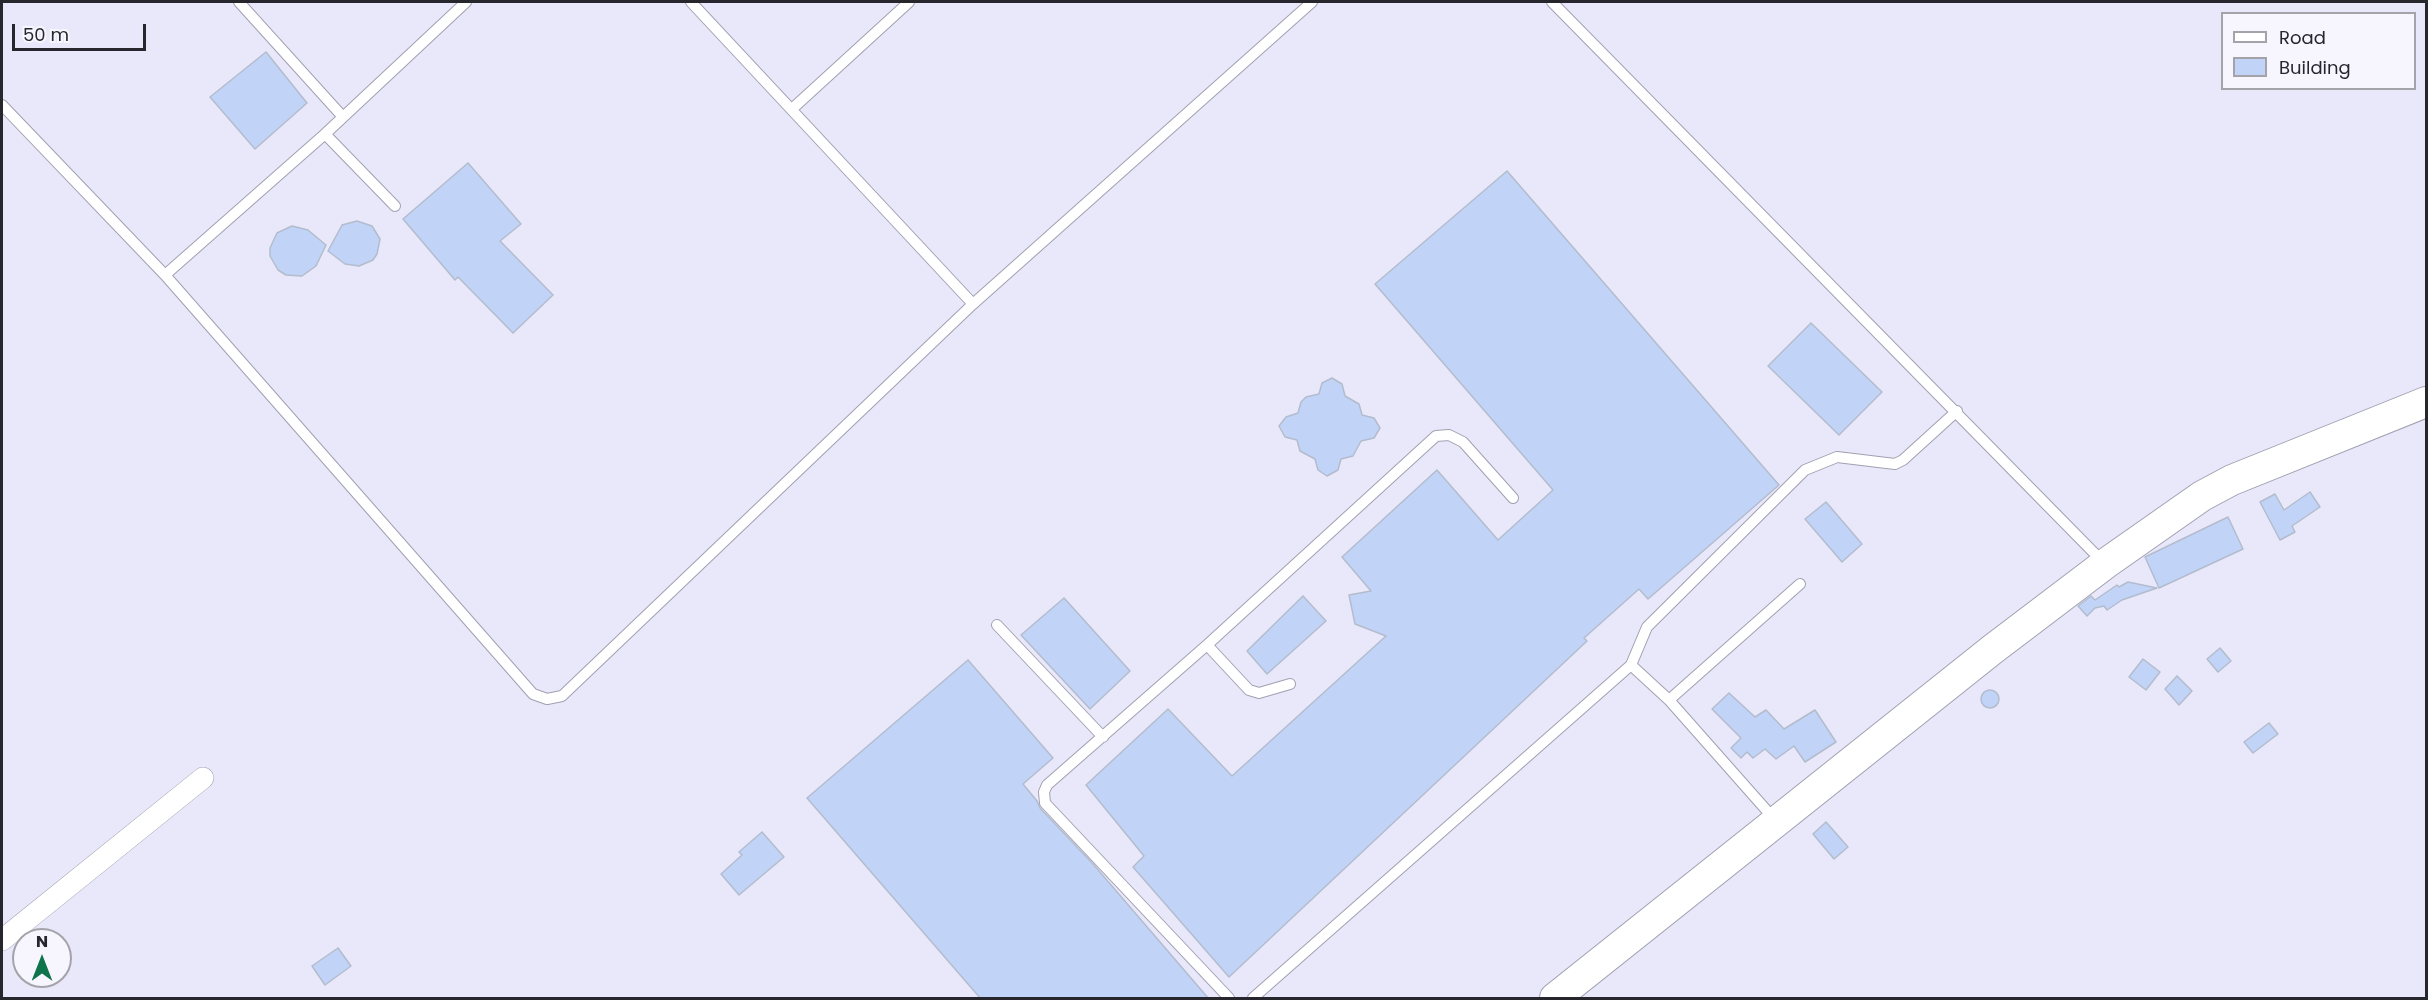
<!DOCTYPE html>
<style>
body{margin:0}
#map{position:relative;width:2428px;height:1000px;overflow:hidden;background:#e9e8fa;font-family:Poppins,sans-serif}
canvas{display:block}
.frame{position:absolute;inset:0;border:3px solid #27262d;pointer-events:none}
.legend{position:absolute;left:2221px;top:12px;width:195px;height:78px;box-sizing:border-box;background:#f7f6fe;border:2px solid #a4a3aa;margin:0;padding:8px 10px;list-style:none;font-size:18px;color:#27262d}
.legend li{display:flex;align-items:center;gap:12px;height:30px}
.legend b{width:30px;border:2px solid #a4a3aa}
.north{position:absolute;left:12px;top:928px;width:60px;height:60px;box-sizing:border-box;background:#f7f6fe;border:2px solid #a4a3aa;border-radius:50%;rotate:0deg;font-size:16px;font-weight:700;line-height:24px;text-align:center;color:#27262d}
.north::after{content:'';display:block;margin:auto;width:21px;height:27px;background:#0f734b;clip-path:polygon(50% 0,100% 100%,50% 72%,0 100%)}
.scale{position:absolute;left:12px;top:24px;width:134px;height:27px;box-sizing:border-box;border:3px solid #27262d;border-top:0;padding-left:8px;font-size:18px;line-height:21px;white-space:nowrap;color:#27262d;-webkit-text-stroke:4px #f7f6fe;paint-order:stroke}
</style>
<div id="map">
<canvas width="2428" height="1000"></canvas>
<div class="frame"></div>
<ul class="legend">
<li><b style="height:8px;background:#fff"></b>Road</li>
<li><b style="height:16px;background:#c1d4f8"></b>Building</li>
</ul>
<div class="north">N</div>
<div class="scale">50 m</div>
</div>
<script>
const c = document.querySelector('canvas').getContext('2d');
c.lineJoin = 'round';
function fill(path, color) { c.fillStyle = color; c.fill(path, 'evenodd'); }
const toPath = rows => new Path2D(rows.map(r => 'M' + r).join(''));
function trace(path, color, width, dash) { c.strokeStyle = color; c.lineWidth = width; c.lineCap = dash ? 'butt' : 'round'; c.setLineDash(dash || []); c.stroke(path); }
const building = toPath([
 [266,52,307,103,255,149,210,97,266,52],
 [468,163,521,224,500,241,553,295,513,333,458,277,455,280,403,219,468,163],
 [1507,171,1779,485,1648,599,1639,589,1584,638,1587,641,1229,977,1133,867,1144,856,1086,785,1168,709,1232,776,1386,636,1355,624,1349,595,1371,591,1342,557,1437,470,1498,540,1553,490,1375,284,1507,171],
 [357,221,372,226,380,239,377,254,373,260,359,266,345,264,328,251,342,225,357,221],
 [292,226,308,230,326,245,316,266,302,276,286,275,278,270,270,256,270,248,277,233,292,226],
 [1811,323,1882,392,1839,435,1768,366,1811,323],
 [1332,378,1342,384,1345,396,1359,404,1362,415,1374,418,1380,428,1374,438,1361,441,1353,456,1341,459,1338,470,1327,476,1318,470,1315,459,1300,451,1297,440,1285,437,1279,426,1286,417,1298,413,1301,402,1306,397,1319,394,1322,383,1332,378],
 [2310,492,2320,507,2292,526,2295,532,2280,540,2260,502,2275,494,2284,510,2310,492],
 [1826,502,1862,544,1842,562,1805,519,1826,502],
 [2228,517,2243,549,2159,588,2145,557,2228,517],
 [2128,582,2157,588,2122,600,2107,610,2104,606,2095,608,2087,616,2078,606,2091,596,2095,600,2117,585,2119,587,2128,582],
 [1303,596,1326,621,1267,674,1247,651,1303,596],
 [1064,598,1130,671,1090,709,1021,635,1064,598],
 [2220,648,2231,661,2218,672,2207,659,2220,648],
 [2143,659,2160,672,2146,690,2129,677,2143,659],
 [968,660,1053,758,1023,784,1037,801,1040,808,1093,864,1209,999,981,999,807,798,968,660],
 [2177,676,2192,691,2179,705,2165,689,2177,676],
 '1981 699a9 9 0 1 1 18 0a9 9 0 1 1-18 0Z',
 [1729,693,1755,717,1766,710,1784,729,1815,710,1836,742,1805,762,1794,746,1776,759,1765,749,1753,758,1747,752,1741,758,1731,748,1741,738,1712,709,1729,693],
 [2269,723,2278,734,2253,753,2244,742,2269,723],
 [1826,822,1848,847,1834,859,1813,834,1826,822],
 [762,832,784,857,739,895,721,874,742,855,739,852,762,832],
 [338,948,351,966,325,985,312,966,338,948]
]);
fill(building, '#c1d4f8');
trace(building, '#b3bccd', 1.5);
const lane = toPath([
 [239,2,343,117],
 [691,2,973,304],
 [1552,2,2103,562],
 [2,105,165,275,533,694,547,699,562,696,973,304,1312,2],
 [792,109,909,2],
 [325,134,395,206],
 [165,275,325,134,466,2],
 [997,625,1103,737],
 [1207,645,1249,690,1259,693,1290,684],
 [1631,665,1647,627,1805,470,1837,457,1895,464,1903,460,1957,411],
 [1669,700,1800,584],
 [1229,998,1045,803,1044,792,1047,785,1207,645,1436,436,1449,435,1463,442,1513,498],
 [1253,998,1631,665,1669,700,1776,821]
]);
const street = toPath([
 [2,940,203,778]
]);
const secondary = toPath([
 [1555,998,1993,649,2105,564,2202,496,2232,480,2426,402]
]);
trace(lane, '#a1a0b1', 12);
trace(street, '#a1a0b1', 22);
trace(secondary, '#a1a0b1', 32);
trace(lane, '#fff', 10);
trace(street, '#fff', 21);
trace(secondary, '#fff', 30);
</script>
